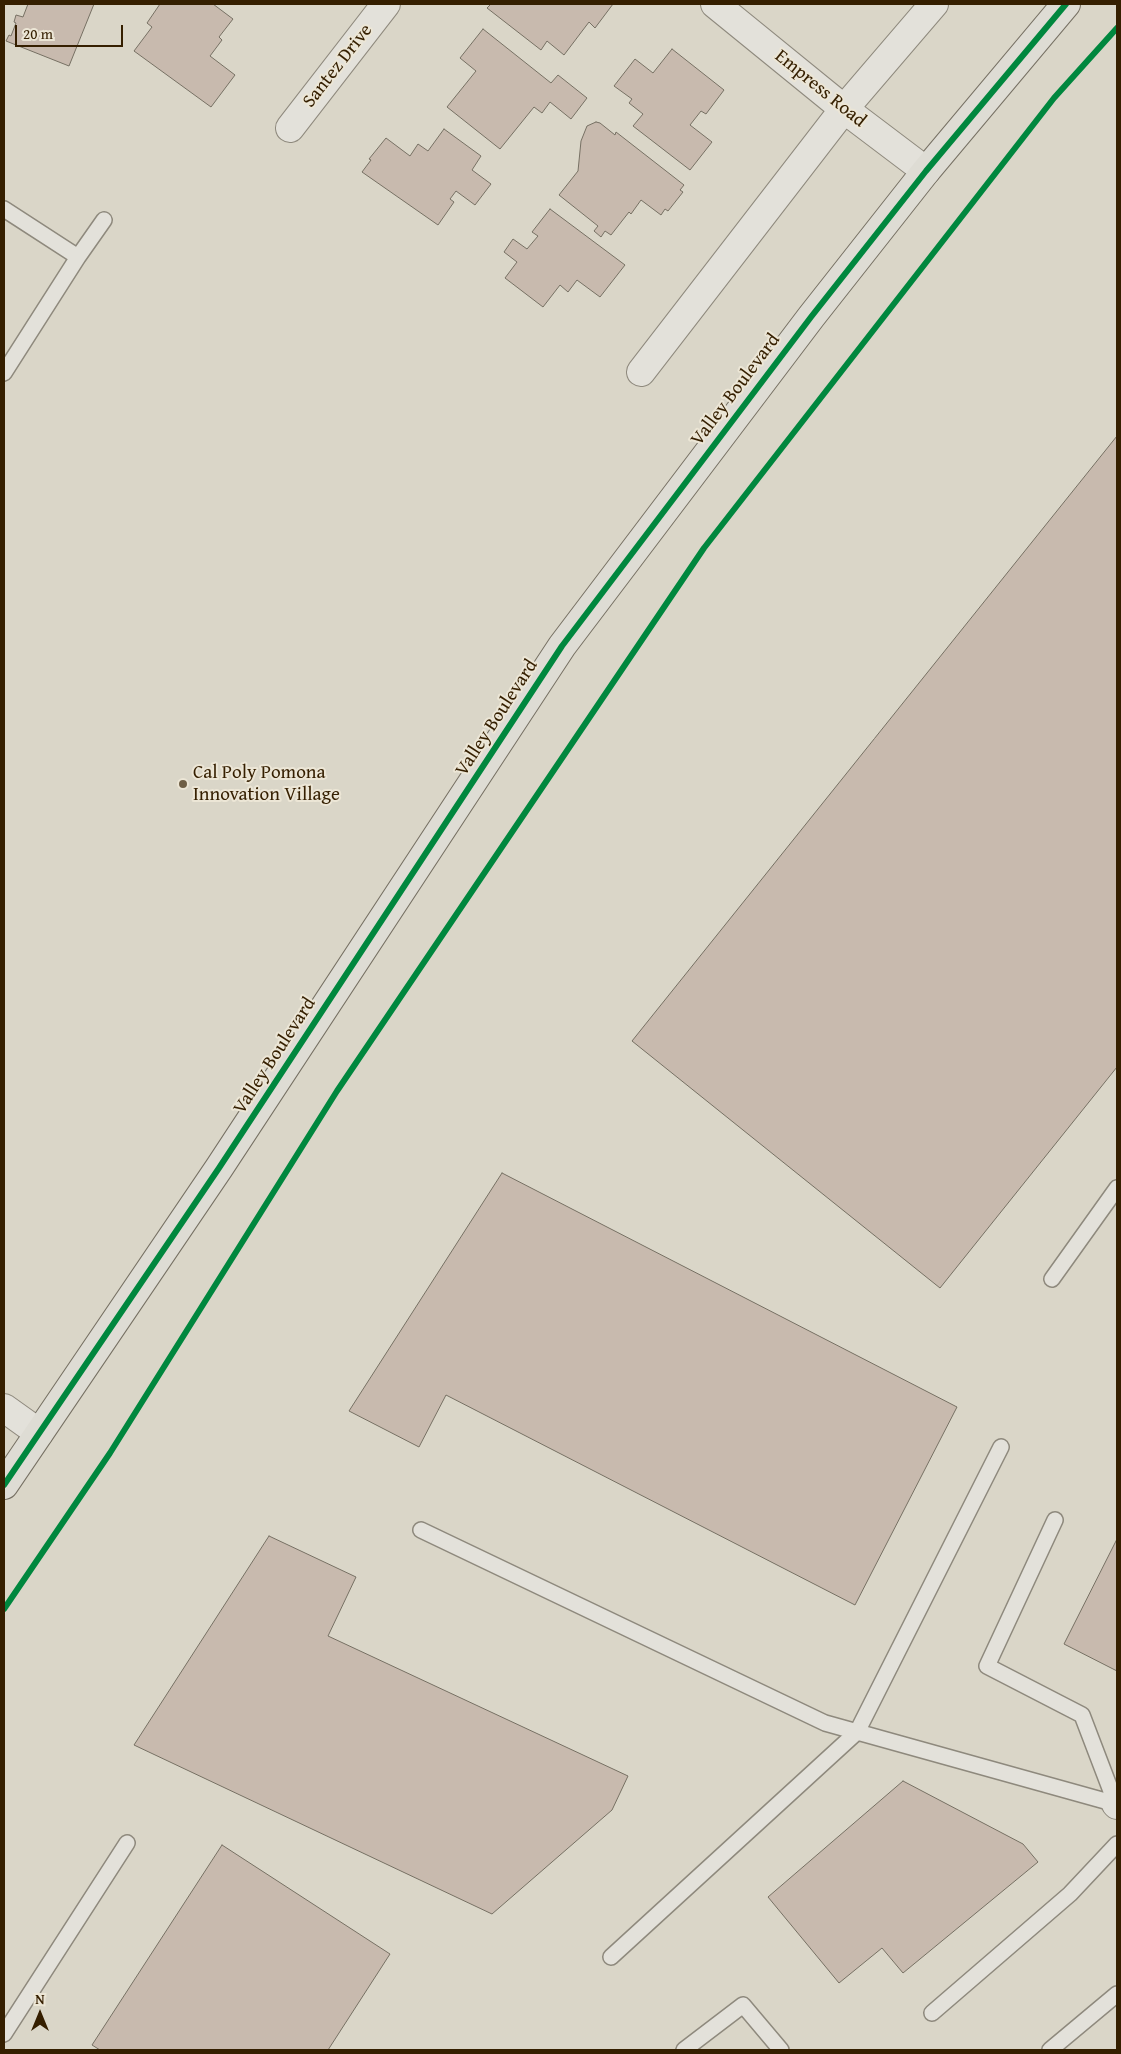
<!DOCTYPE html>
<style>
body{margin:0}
#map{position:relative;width:1121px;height:2054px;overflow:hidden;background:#dad6c8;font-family:"Gentium Book Plus",serif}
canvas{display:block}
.frame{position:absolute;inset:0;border:5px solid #351f00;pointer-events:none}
.north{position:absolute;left:15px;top:1989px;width:50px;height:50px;-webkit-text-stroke:4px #ece6d6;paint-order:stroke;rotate:0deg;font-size:14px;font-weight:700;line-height:20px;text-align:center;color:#351f00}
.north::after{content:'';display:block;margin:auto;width:18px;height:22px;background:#351f00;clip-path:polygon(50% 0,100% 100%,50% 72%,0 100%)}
.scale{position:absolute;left:15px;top:25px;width:108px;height:22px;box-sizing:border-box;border:2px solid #351f00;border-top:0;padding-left:6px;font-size:15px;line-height:18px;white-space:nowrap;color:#351f00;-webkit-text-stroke:4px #ece6d6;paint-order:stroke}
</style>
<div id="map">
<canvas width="1121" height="2054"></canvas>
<div class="frame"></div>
<div class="north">N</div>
<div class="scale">20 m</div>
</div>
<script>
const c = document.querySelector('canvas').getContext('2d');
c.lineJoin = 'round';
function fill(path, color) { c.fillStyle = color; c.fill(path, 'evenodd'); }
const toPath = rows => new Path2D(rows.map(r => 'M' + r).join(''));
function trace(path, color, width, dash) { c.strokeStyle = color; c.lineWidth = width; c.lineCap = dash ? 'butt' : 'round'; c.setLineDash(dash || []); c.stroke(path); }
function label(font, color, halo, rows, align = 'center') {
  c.font = font + ' "Gentium Book Plus",serif'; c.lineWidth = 4; c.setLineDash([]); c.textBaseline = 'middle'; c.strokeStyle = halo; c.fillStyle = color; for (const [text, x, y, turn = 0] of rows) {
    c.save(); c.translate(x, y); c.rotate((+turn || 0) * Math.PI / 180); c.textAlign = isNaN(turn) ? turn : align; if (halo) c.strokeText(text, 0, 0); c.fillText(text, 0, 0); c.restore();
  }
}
const building = toPath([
 [28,4,94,4,69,66,6,41,9,35,11,36,16,23,14,22,16,15,23,17,28,4],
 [160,4,213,4,233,19,219,37,222,40,210,56,235,75,211,107,134,51,152,27,147,23,160,4],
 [491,4,613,4,595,28,589,22,564,55,547,41,541,50,487,8,491,4],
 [483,29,551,83,558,75,587,98,571,119,550,102,542,113,534,107,500,149,447,107,476,71,460,58,483,29],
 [672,49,724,90,706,114,701,111,690,125,712,142,690,170,633,126,643,114,629,103,632,99,614,86,635,59,653,73,672,49],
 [596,122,600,123,615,135,616,132,684,185,680,190,683,192,668,211,665,209,661,215,641,200,631,214,629,212,611,235,605,231,601,237,594,231,598,226,559,195,578,171,581,141,587,126,596,122],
 [444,129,481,156,472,170,491,184,475,205,456,191,450,199,454,202,438,225,362,172,371,160,369,159,386,138,410,156,418,144,428,151,444,129],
 [550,209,625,265,600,297,577,280,568,292,560,285,543,307,505,278,517,262,504,252,513,239,527,249,538,236,532,232,550,209],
 [1117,436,1117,1067,940,1288,632,1041,1117,436],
 [502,1173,957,1407,855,1605,446,1395,419,1447,349,1411,502,1173],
 [269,1536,356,1577,328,1636,628,1776,612,1810,492,1914,134,1745,269,1536],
 [1117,1539,1117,1671,1064,1644,1117,1539],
 [903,1781,1023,1844,1038,1862,903,1973,882,1948,839,1983,768,1897,903,1781],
 [222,1845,390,1954,328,2050,100,2050,92,2045,222,1845]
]);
fill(building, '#c8baae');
trace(building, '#767063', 1);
const lane = toPath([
 [4,209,78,257],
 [4,373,78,257,104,220],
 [1052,1279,1117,1188],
 [1055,1520,987,1666,1082,1715,1116,1804],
 [421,1530,825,1723,1116,1804],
 [611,1957,857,1732,1001,1447],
 [932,2013,1070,1894,1117,1844],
 [4,2034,127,1843],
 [684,2050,743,2005,781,2050],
 [1050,2050,1117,1994]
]);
const street = toPath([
 [715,4,844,109,926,171],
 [290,128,386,4],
 [641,372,844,109,934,4],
 [4,1408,39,1433],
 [1116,1804,1117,1805]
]);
const primary = toPath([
 [4,1485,219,1168,562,646,811,317,926,171,1066,4]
]);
trace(lane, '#8e897d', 18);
trace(street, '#8e897d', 30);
trace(primary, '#767063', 30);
trace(lane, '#e3e1da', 15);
trace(street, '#e3e1da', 28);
trace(primary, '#dedcd4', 28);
trace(toPath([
 [4,1485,219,1168,562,646,811,317,926,171,1066,4],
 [4,1609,110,1453,337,1091,704,548,1054,98,1117,28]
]), '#00873e', 6);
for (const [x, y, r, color] of [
 [183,784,5,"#6f5f46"]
]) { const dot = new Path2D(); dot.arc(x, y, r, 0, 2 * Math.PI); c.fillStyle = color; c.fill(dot); trace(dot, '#ece6d6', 2); }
label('19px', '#351f00', '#ece6d6', [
 ["Santez Drive",338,66,-52],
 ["Empress Road",820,89,39],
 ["Valley Boulevard",736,390,-53],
 ["Valley Boulevard",497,718,-57],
 ["Valley Boulevard",275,1056,-57]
]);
label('19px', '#351f00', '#ece6d6', [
 ["Cal Poly Pomona",193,773],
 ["Innovation Village",193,795]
], 'left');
</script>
